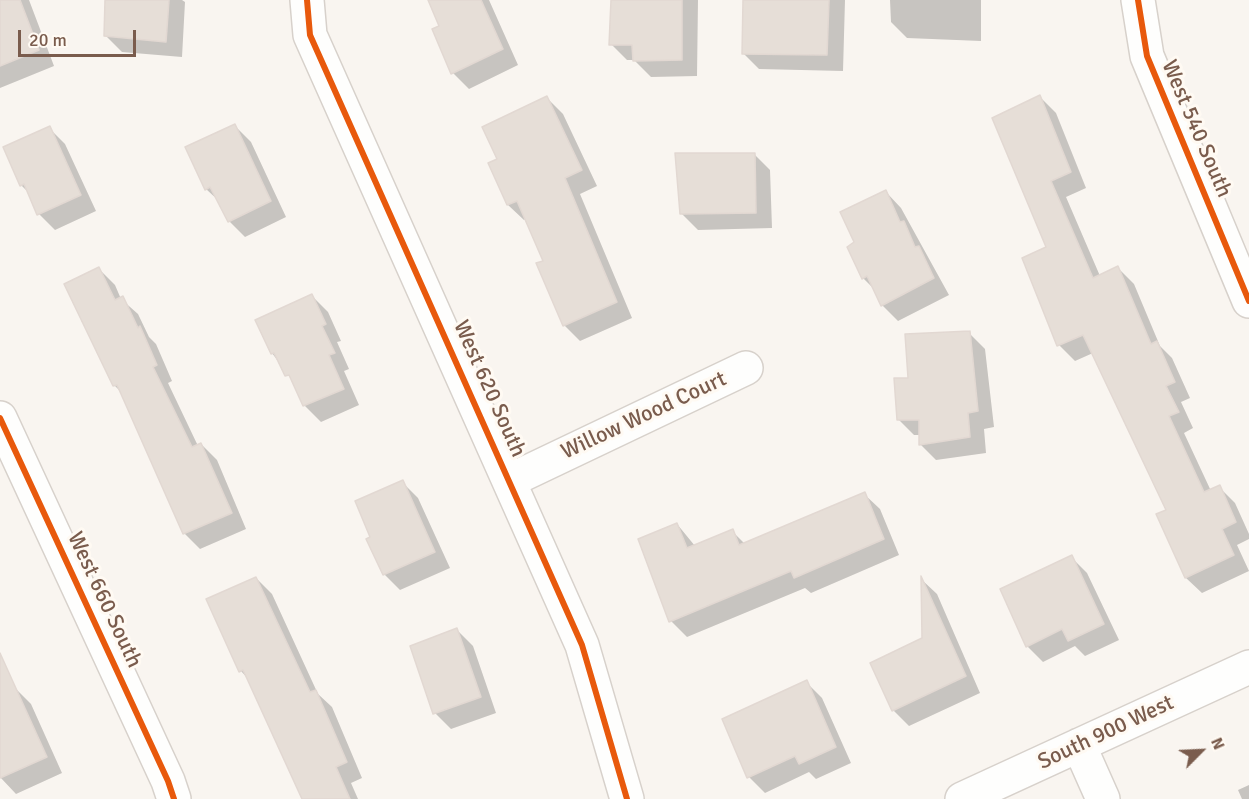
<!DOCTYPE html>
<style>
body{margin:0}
#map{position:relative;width:1249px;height:799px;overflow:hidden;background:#f9f5f0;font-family:Signika,sans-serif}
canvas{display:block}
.north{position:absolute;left:1171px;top:721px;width:60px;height:60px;-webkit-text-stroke:4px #fffaf3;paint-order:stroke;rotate:66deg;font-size:16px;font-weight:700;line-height:24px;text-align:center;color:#7a5c4d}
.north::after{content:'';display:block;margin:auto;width:21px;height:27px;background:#7a5c4d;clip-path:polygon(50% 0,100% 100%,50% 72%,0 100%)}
.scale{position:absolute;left:18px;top:30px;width:118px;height:27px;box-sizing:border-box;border:3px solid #7a5c4d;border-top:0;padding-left:8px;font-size:18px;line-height:21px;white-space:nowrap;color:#7a5c4d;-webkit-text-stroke:4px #fffaf3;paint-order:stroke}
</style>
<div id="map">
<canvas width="1249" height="799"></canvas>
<div class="north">N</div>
<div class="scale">20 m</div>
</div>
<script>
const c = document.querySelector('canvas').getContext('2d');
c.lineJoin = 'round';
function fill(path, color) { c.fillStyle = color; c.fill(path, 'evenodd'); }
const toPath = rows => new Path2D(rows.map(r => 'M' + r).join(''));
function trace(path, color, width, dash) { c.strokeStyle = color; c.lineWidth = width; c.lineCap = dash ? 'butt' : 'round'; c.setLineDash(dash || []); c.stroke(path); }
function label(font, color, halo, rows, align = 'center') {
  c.font = font + ' Signika,sans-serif'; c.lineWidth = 6; c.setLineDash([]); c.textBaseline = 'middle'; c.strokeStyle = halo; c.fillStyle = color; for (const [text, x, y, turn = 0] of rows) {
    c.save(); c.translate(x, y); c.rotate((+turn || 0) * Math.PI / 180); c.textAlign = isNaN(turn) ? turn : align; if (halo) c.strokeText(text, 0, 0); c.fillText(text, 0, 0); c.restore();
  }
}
fill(toPath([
 [0,0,29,0,54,66,0,88],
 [106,0,182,0,185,2,182,57,122,52,106,36],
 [430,0,489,0,518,65,469,89,453,73,441,26],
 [613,0,698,0,697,76,651,77,634,60,627,60,611,44],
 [744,0,845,0,843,71,759,69,743,53],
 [890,0,981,0,981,41,907,38,891,22],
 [1040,97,1056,113,1086,188,1066,197,1100,276,1118,268,1134,284,1160,346,1172,358,1190,398,1181,402,1193,428,1184,433,1211,491,1219,487,1235,503,1249,534,1249,539,1237,545,1249,571,1202,593,1186,578,1168,511,1093,353,1075,361,1059,345,1023,259,1048,248],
 [547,98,563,114,597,186,580,194,632,318,580,341,564,325,545,262,526,219,524,220,508,205,490,164,499,160],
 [235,126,251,142,286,217,245,237,229,221,220,202,206,189],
 [49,128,65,144,96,211,55,230,39,214,31,195,21,185],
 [754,154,770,170,772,228,698,230,682,214],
 [886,192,901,208,949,295,898,321,882,305,876,291,863,278,849,247,856,243],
 [99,269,115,285,121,299,138,314,149,337,156,344,172,381,168,383,198,446,201,444,217,460,246,529,200,549,184,533,122,393,114,385],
 [312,296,328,312,341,341,337,342,349,369,344,371,359,405,321,422,305,406,294,383,272,353],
 [969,333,985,349,994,427,984,429,986,453,936,460,920,444,920,435,914,435,898,419,909,379],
 [402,482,418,498,450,568,400,590,384,574],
 [864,494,880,509,899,555,811,593,805,588,687,637,671,621,640,540,677,524,695,546,732,531,745,544],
 [1071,557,1087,573,1119,640,1085,656,1075,646,1043,662,1027,646],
 [256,578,272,594,318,694,332,707,362,778,351,783,358,799,303,799,249,680,241,671],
 [922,580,937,594,980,693,909,726,893,710,923,639],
 [457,630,473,646,496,713,451,729,435,713],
 [806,682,822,698,851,763,816,779,809,772,765,793,749,777],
 [15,688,31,704,62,773,16,794,0,777,0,694],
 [1249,785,1249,799,1242,799,1238,790]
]), '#0003');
const building = toPath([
 [0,0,20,0,39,50,0,66,0,0],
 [105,0,169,0,166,42,104,36,105,0],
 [428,0,481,0,503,49,451,74,432,29,439,26,428,0],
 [611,0,682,0,682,60,633,61,632,45,609,45,611,0],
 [743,0,829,0,827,55,742,54,743,0],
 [1040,95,1071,172,1051,181,1093,278,1118,266,1151,344,1157,341,1175,382,1166,386,1179,412,1169,416,1204,492,1220,485,1236,522,1222,529,1234,555,1185,578,1156,514,1166,510,1083,335,1057,346,1022,258,1046,247,992,118,1040,95],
 [547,96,582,170,565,178,617,302,563,326,536,263,543,261,517,201,507,205,488,163,497,159,482,127,547,96],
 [235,124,271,201,228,222,210,187,205,190,185,147,235,124],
 [50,126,81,195,37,215,24,184,20,186,3,147,50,126],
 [675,153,755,153,756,213,680,214,675,153],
 [886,190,900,222,904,221,915,247,919,246,934,278,881,306,867,276,862,279,847,247,854,242,840,212,886,190],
 [99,267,115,300,123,296,138,328,140,326,157,365,153,367,192,447,201,443,232,513,183,534,117,385,113,386,64,284,99,267],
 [312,294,326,324,322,326,335,353,329,355,344,389,303,406,289,375,285,376,274,353,271,354,255,320,312,294],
 [970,331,978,411,968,413,970,437,919,445,919,420,897,420,894,378,908,378,905,334,970,331],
 [403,480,435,552,383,575,366,539,370,537,355,501,403,480],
 [865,492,884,539,794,578,791,571,669,622,638,539,677,523,687,548,733,529,739,545,865,492],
 [1072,555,1104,624,1068,641,1062,629,1026,647,1000,589,1072,555],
 [921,576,966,676,892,711,870,663,922,638,921,576],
 [256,577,310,692,316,690,347,762,336,767,350,799,302,799,243,670,239,672,206,599,256,577],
 [457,628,481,697,433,714,410,646,457,628],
 [0,653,47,757,0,778,0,653],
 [807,680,836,747,799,764,795,756,747,778,722,719,807,680]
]);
fill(building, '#e6ded7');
trace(building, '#e2d8d2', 1.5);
const minor = toPath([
 [307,0,310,35,582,645,627,799],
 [1138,0,1147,56,1249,301],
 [0,418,168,781,174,799],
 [511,480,746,368],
 [1079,745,1103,799],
 [962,799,1249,667]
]);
trace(minor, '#d7d1cb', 36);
trace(minor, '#fefefd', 33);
trace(toPath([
 [307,0,310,35,582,645,627,799],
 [1138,0,1147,56,1249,301],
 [0,418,168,781,174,799]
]), '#e8590c', 6);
label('22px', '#7a5c4d', '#fffaf3', [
 ["West 540 South",1196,129,67],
 ["West 620 South",489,389,66],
 ["Willow Wood Court",644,416,-25],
 ["West 660 South",104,600,65],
 ["South 900 West",1106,733,-25]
]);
</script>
